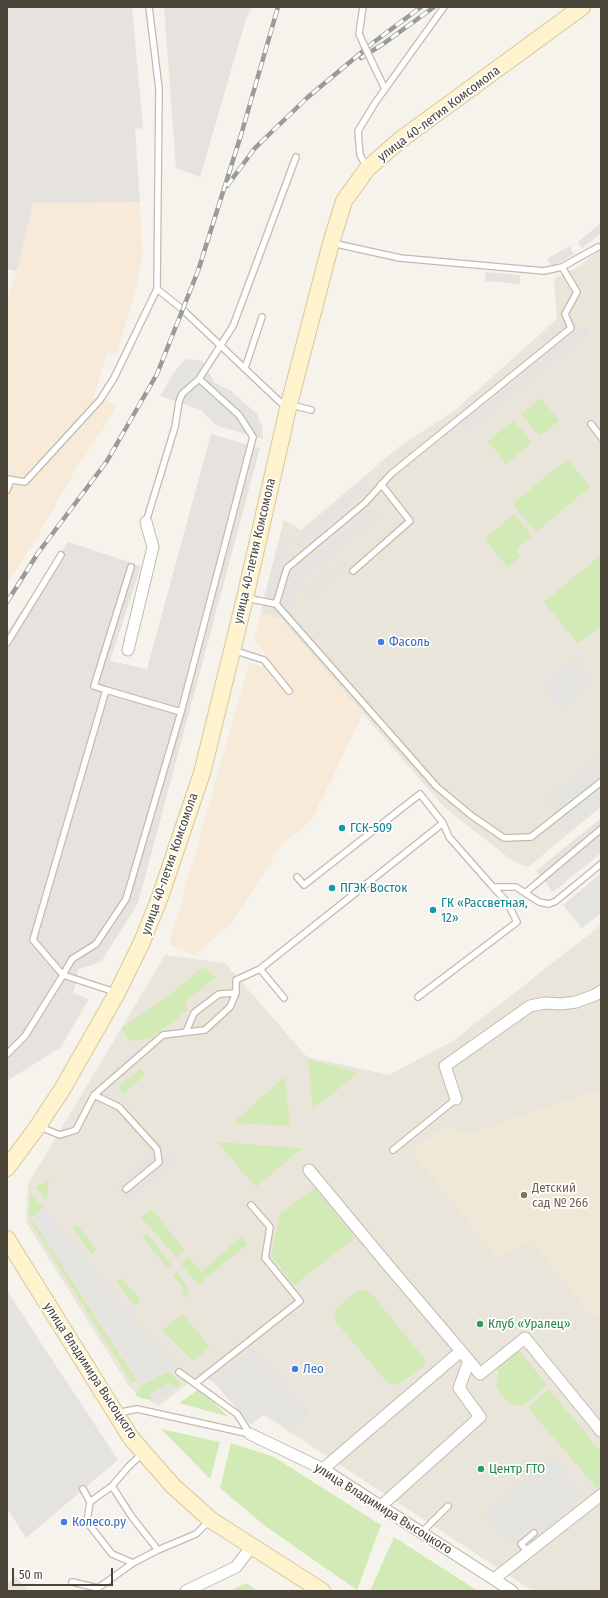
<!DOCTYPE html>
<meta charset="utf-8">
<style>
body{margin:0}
#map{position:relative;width:608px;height:1598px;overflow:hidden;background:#f6f3ec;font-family:"Fira Sans Condensed",sans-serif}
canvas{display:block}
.frame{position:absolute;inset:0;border:8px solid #4b4439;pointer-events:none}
.scale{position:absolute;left:12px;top:1568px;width:101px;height:18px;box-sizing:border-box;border:2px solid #4b4439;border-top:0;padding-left:5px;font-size:12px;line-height:14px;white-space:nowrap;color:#4b4439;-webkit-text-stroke:3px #fff;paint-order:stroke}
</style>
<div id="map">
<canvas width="608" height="1598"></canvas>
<div class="frame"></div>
<div class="scale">50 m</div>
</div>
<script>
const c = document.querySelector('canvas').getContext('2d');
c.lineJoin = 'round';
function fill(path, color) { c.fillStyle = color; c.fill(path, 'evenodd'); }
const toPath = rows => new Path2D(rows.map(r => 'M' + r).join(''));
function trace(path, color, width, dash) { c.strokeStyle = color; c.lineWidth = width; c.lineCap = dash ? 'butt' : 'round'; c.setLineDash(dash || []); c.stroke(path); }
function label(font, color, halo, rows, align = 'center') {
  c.font = font + ' "Fira Sans Condensed",sans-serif'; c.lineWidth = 3.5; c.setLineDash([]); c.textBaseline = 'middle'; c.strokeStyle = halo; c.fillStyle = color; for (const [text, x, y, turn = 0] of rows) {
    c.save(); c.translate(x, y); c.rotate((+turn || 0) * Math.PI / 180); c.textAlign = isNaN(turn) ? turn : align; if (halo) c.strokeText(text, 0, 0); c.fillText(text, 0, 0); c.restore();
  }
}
fill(toPath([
 [601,249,601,807,528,867,513,861,445,808,281,619,261,613,263,601,284,520,301,530,400,446,454,411,557,319,554,279,579,266],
 [601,925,601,1591,533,1591,201,1374,158,1406,130,1388,26,1222,28,1184,165,955,225,963,307,1057,389,1075,453,1041],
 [15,1576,29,1591,7,1591,7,1584]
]), '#eae5da');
fill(toPath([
 [140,202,142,259,134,297,116,354,108,352,93,398,106,400,116,406,108,422,78,466,37,537,7,583,7,301,17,271,33,203],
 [261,613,281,619,363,714,311,821,283,843,232,922,195,955,169,945,249,663,263,667,266,654,254,641]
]), '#f7ead8');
fill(toPath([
 [7,7,132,7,143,128,135,129,140,202,33,203,17,271,7,269],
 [164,7,252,7,246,19,200,177,176,168],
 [211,434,260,448,138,903,101,962,79,969,73,993,89,999,61,1047,7,1081,7,632,68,542,141,566,110,661,147,669],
 [601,818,601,853,553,892,536,871]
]), '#e6e2dd');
fill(toPath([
 [601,1089,601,1318,598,1319,590,1314,530,1240,498,1258,410,1150,445,1127,469,1134]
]), '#efe8d6');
fill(toPath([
 [541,398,559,421,539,436,521,414],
 [514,421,532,443,506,464,488,441],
 [567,459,590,487,536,532,513,504],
 [514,514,532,536,516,549,521,556,508,567,484,539],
 [601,555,601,626,578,644,544,602],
 [203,967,217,977,185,1001,188,1010,151,1038,129,1041,121,1028,171,994],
 [308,1059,358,1073,313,1109],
 [140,1068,145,1075,123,1094,118,1088],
 [284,1077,291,1126,233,1123],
 [217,1142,302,1148,256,1187],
 [49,1179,47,1200,35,1187],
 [315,1188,355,1238,294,1285,271,1256,280,1214],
 [30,1193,43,1207,29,1220],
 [152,1209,184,1250,176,1257,141,1217],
 [32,1219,137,1381,132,1383,30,1221],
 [77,1225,97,1249,92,1254,72,1228],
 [147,1234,171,1264,168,1268,142,1237],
 [241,1237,247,1244,198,1285,181,1264,189,1257,201,1272],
 [178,1272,187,1288,188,1296,185,1298,182,1295,185,1291,173,1275],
 [121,1278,141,1301,135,1306,116,1282],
 [359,1290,364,1290,370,1292,423,1357,425,1361,424,1366,401,1383,394,1385,388,1383,336,1322,334,1315,336,1308],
 [183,1314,210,1347,193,1361,162,1330],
 [517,1348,547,1385,523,1405,511,1405,496,1388,499,1363],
 [169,1371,181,1384,177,1388,169,1383,151,1393,151,1399,143,1399,135,1395,140,1386],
 [199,1389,229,1417,179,1403],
 [549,1389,601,1452,601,1485,597,1488,528,1408],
 [161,1429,220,1442,210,1479],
 [231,1443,274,1457,381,1525,357,1590,265,1526,220,1488],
 [394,1537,478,1591,370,1591],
 [246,1583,258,1591,229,1591]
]), '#d2eab5');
fill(toPath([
 [601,223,601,233,582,248,578,242],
 [569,246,574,254,552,267,547,259],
 [486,272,520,275,520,284,485,281],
 [562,321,567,327,546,344,541,338],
 [584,325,590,332,466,432,461,425],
 [186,359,202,361,215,383,230,390,257,414,262,426,263,439,215,425,201,410,160,396,175,371],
 [365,480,370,487,299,547,293,540],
 [373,508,379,516,299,582,291,606,281,602,288,578],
 [281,540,289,542,273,598,265,596],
 [342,560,347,567,308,599,302,593],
 [575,658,594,682,561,709,542,685],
 [601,755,601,804,569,830,545,800],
 [601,873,601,913,582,928,563,905],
 [156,1152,179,1157,128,1200,116,1185],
 [44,1208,144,1330,179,1364,141,1383,33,1218],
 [7,1291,118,1460,26,1538,7,1508],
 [253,1349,310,1413,290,1432,266,1413,251,1425,212,1380],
 [169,1383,177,1388,165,1395,151,1399,151,1393],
 [551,1457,584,1495,537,1536,529,1528,510,1545,484,1515]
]), '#e5e3e0');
const lane = toPath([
 [149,7,159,89,157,289,182,309,280,402,311,410],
 [363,7,359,34,364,45],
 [372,62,385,89],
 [367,168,360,155,358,131,375,103,444,7],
 [332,243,400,258,544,271,562,267,598,247],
 [245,368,262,317],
 [591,424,601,437],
 [7,479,25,482,100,400,114,378,157,289],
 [7,490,11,480],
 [146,522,175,427,179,402,182,394,199,379],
 [131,567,94,686,106,690,33,940,63,975,72,959,96,944,126,899,181,712,253,437,239,415,199,379,233,326,296,157],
 [353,571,410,521,381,484],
 [246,598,276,604,437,787,472,816,504,838,531,837,601,782],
 [276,604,287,568,365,503,391,474,571,328,565,314,577,292,562,267],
 [7,643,61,555],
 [233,650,264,660,289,691],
 [106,690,181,712],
 [297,877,304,885,420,794,443,823],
 [525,893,601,829],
 [260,969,284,998],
 [418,997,517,922,507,902,493,887],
 [186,1032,194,1013,219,994,236,993],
 [7,1054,25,1036,63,975,115,992],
 [94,1095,119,1107,157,1149,159,1162,126,1189],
 [40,1127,60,1135,76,1130,94,1095,163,1035,205,1030,230,1007,236,993,236,980,260,969,443,823,449,837,493,887,516,887,539,902,549,904,556,901,601,864],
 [393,1150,456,1099],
 [179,1372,237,1414,250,1434],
 [196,1383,300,1301,265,1258,270,1227,251,1205],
 [117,1413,137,1409,250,1434],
 [112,1486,132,1517,158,1550,196,1534,210,1520],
 [83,1489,90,1502,112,1486,129,1466,142,1454],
 [90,1502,87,1522,112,1554,133,1563],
 [422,1532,448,1506],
 [528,1552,521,1544,534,1533],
 [72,1582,98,1588,133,1563,158,1550]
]);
const street = toPath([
 [128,650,153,547,146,522],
 [456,1099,445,1066,530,1006,545,1003,561,1004,576,1002,595,995,601,991],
 [309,1170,387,1264,461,1351],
 [250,1434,323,1469,512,1591],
 [323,1469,461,1351,480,1374,525,1338,601,1431],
 [381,1506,480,1417,459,1388,469,1361],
 [494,1579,601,1495],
 [186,1591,236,1567,252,1546]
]);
const secondary = toPath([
 [7,1168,38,1126,63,1088,117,993,142,942,160,897,202,773,245,598,289,404,331,243,344,201,367,169,400,140,582,7],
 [7,1239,131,1438,173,1486,211,1520,322,1591]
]);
trace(lane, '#c2bbae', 8);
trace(street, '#c2bbae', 13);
trace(secondary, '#d6c79b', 18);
trace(lane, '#fff', 5.5);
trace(street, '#fff', 11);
trace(secondary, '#fff3cd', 16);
const rail = toPath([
 [361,58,383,44,434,7],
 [227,186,255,148,308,97,374,42,421,7],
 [7,602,38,553,107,461,157,374,198,271,241,135,278,7]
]);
trace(rail, '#9a9a9a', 4.5);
trace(rail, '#fff', 3, [9]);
const laneBridge = toPath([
 [364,45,372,62]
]);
trace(laneBridge, '#c2bbae', 8, []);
trace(laneBridge, '#fff', 5.5);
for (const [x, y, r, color] of [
 [381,642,4,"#3f7fe0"],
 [342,828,4,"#0f9aa8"],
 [332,888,4,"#0f9aa8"],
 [433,910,4,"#0f9aa8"],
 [524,1195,4,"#8d6e63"],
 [480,1324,4,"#2e9e5b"],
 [295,1369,4,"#3f7fe0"],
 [481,1469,4,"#2e9e5b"],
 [64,1522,4,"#3f7fe0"]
]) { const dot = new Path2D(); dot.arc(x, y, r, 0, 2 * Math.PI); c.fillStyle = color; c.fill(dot); trace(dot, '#fff', 1.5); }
label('13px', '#4b4439', '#fff', [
 ["улица 40-летия Комсомола",439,114,-37],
 ["улица 40-летия Комсомола",255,551,-77],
 ["улица 40-летия Комсомола",170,864,-71],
 ["улица Владимира Высоцкого",90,1371,57],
 ["улица Владимира Высоцкого",383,1509,32]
]);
label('13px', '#366cbe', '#fff', [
 ["Фасоль",389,642],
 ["Лео",303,1369],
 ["Колесо.ру",72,1522]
], 'left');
label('13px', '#0d838f', '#fff', [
 ["ГСК-509",350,828],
 ["ПГЭК Восток",340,888],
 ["ГК «Рассветная,",441,903],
 ["12»",441,918]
], 'left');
label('13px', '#785e54', '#fff', [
 ["Детский",532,1188],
 ["сад № 266",532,1203]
], 'left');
label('13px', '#27864d', '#fff', [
 ["Клуб «Уралец»",488,1324],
 ["Центр ГТО",489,1469]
], 'left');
</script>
